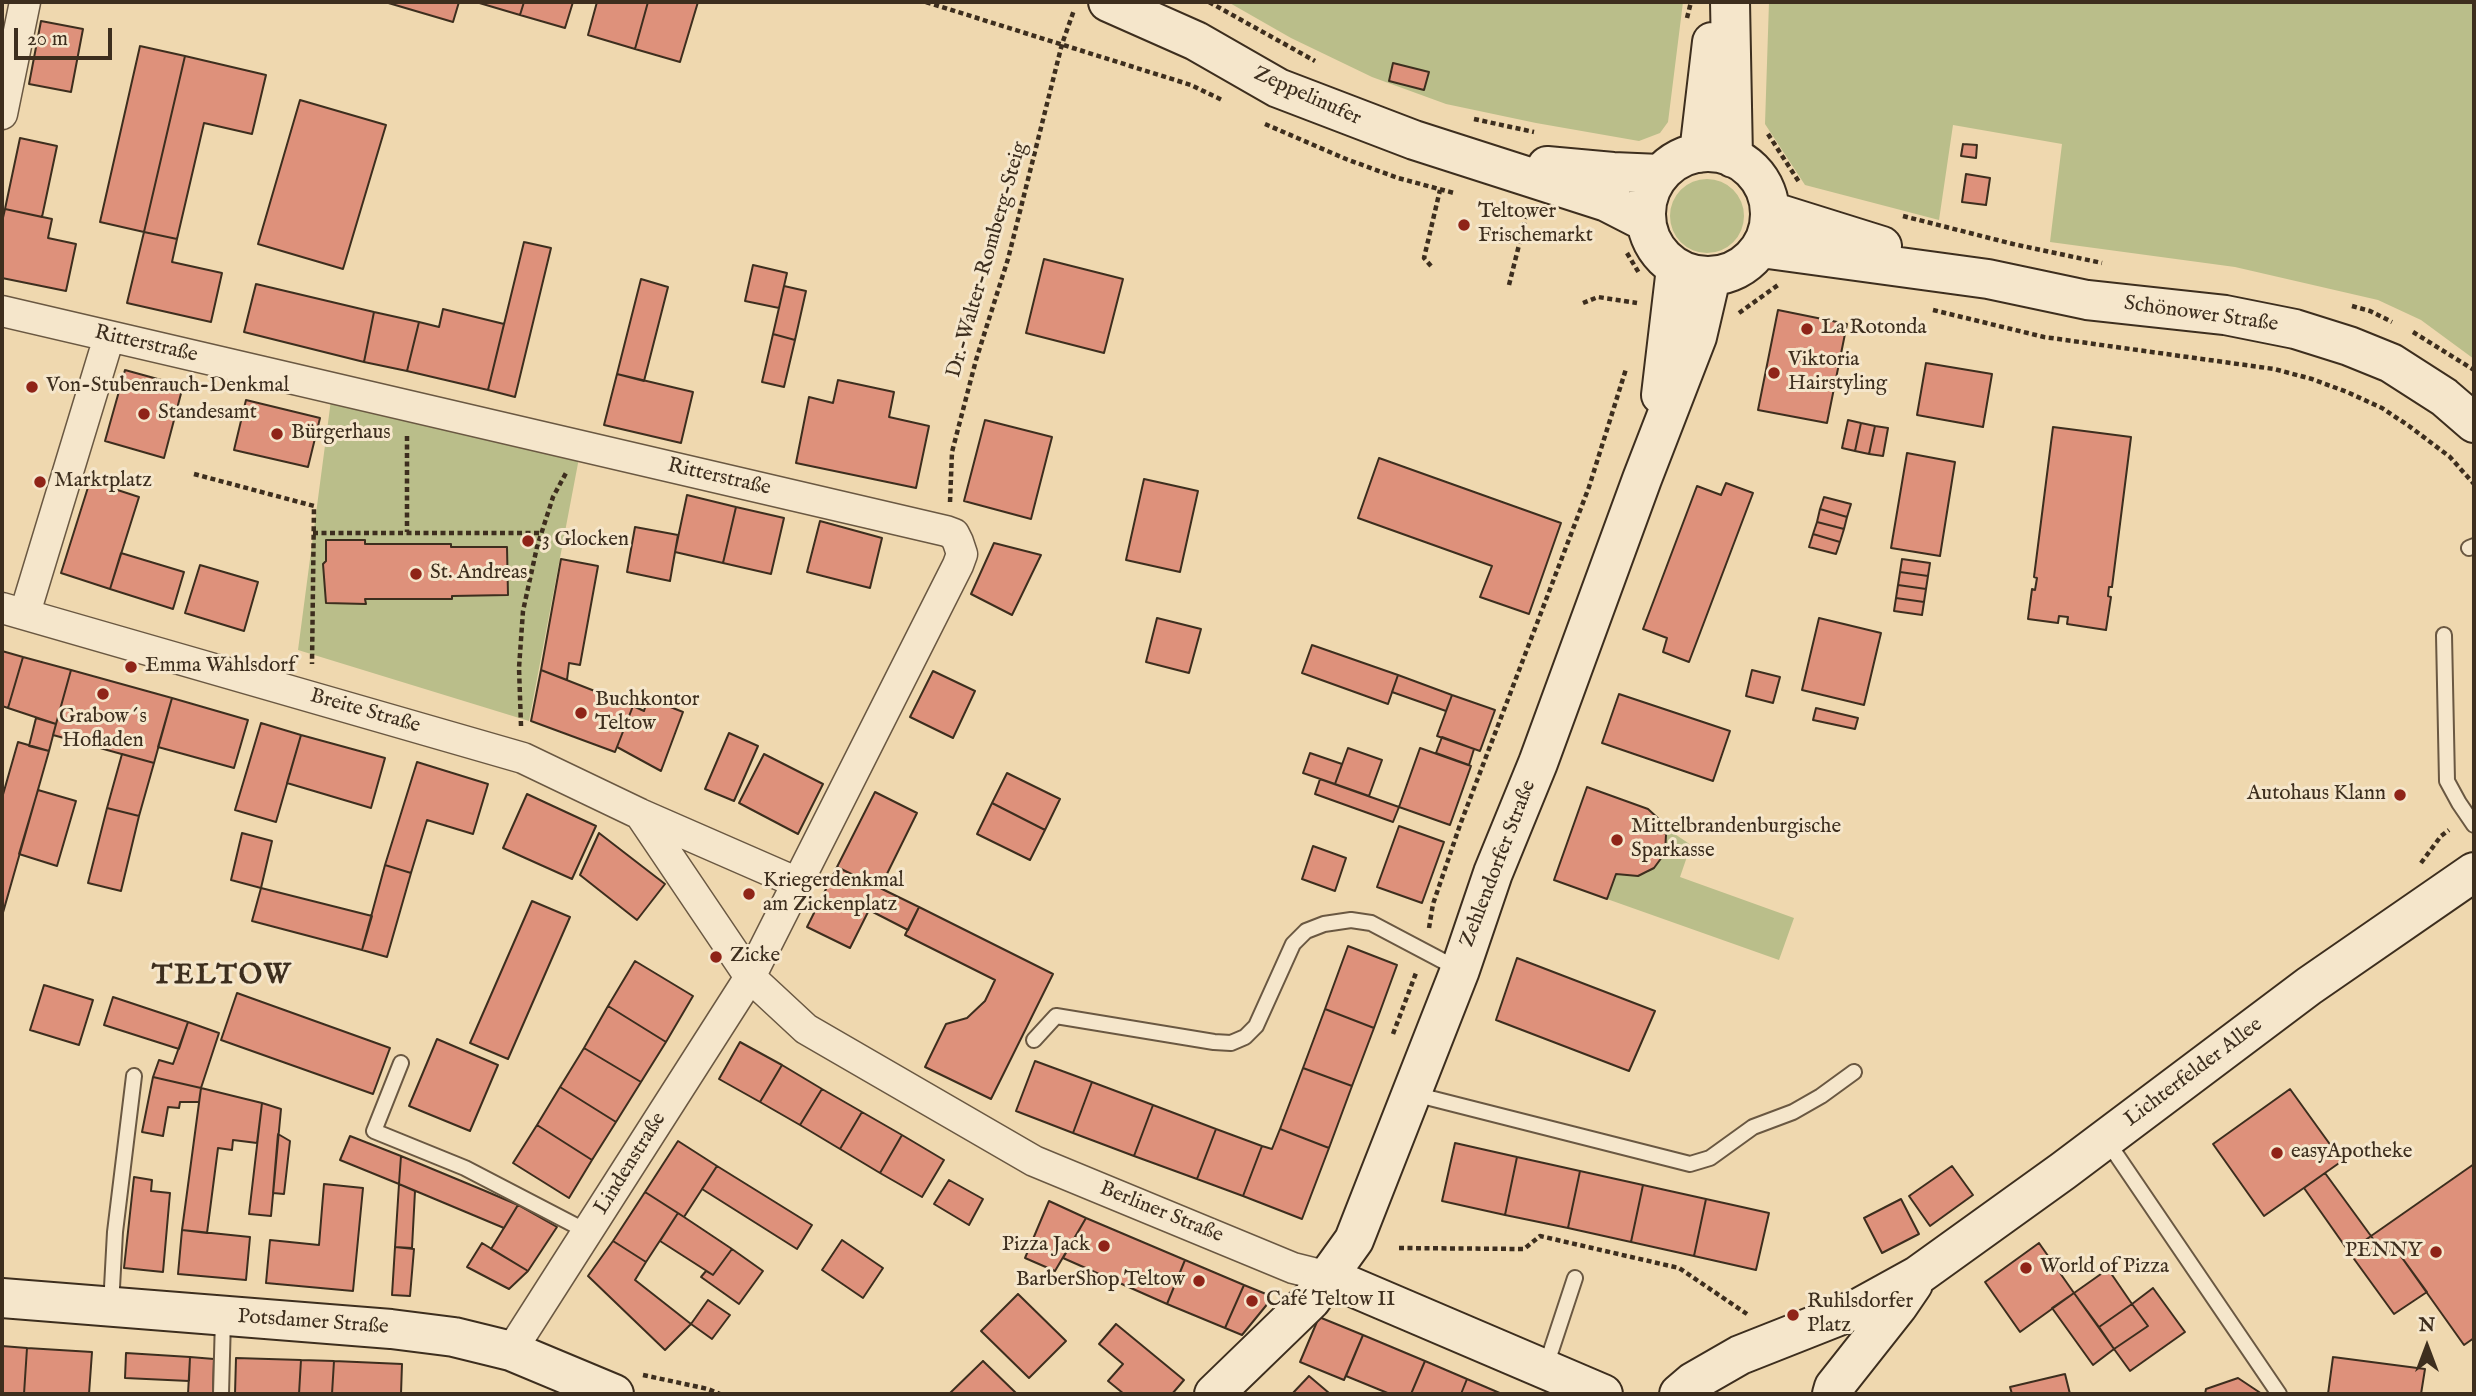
<!DOCTYPE html>
<meta charset="utf-8">
<style>
body{margin:0}
#map{position:relative;width:2476px;height:1396px;overflow:hidden;background:#efd8af;font-family:"IM FELL English",serif}
canvas{display:block}
.frame{position:absolute;inset:0;border:4px solid #3d2e1e;pointer-events:none}
.north{position:absolute;left:2392px;top:1312px;width:70px;height:70px;-webkit-text-stroke:5px #f5e6cb;paint-order:stroke;rotate:0deg;font-size:19px;font-weight:700;line-height:28px;text-align:center;color:#3d2e1e}
.north::after{content:'';display:block;margin:auto;width:24px;height:32px;background:#3d2e1e;clip-path:polygon(50% 0,100% 100%,50% 72%,0 100%)}
.scale{position:absolute;left:14px;top:28px;width:98px;height:32px;box-sizing:border-box;border:4px solid #3d2e1e;border-top:0;padding-left:9px;font-size:21px;line-height:24px;white-space:nowrap;color:#3d2e1e;-webkit-text-stroke:5px #f5e6cb;paint-order:stroke}
</style>
<div id="map">
<canvas width="2476" height="1396"></canvas>
<div class="frame"></div>
<div class="north">N</div>
<div class="scale">20 m</div>
</div>
<script>
const c = document.querySelector('canvas').getContext('2d');
c.lineJoin = 'round';
function fill(path, color) { c.fillStyle = color; c.fill(path, 'evenodd'); }
const toPath = rows => new Path2D(rows.map(r => 'M' + r).join(''));
function trace(path, color, width, dash) { c.strokeStyle = color; c.lineWidth = width; c.lineCap = dash ? 'butt' : 'round'; c.setLineDash(dash || []); c.stroke(path); }
function label(font, color, halo, rows, align = 'center') {
  c.font = font + ' "IM FELL English",serif'; c.lineWidth = 6; c.setLineDash([]); c.textBaseline = 'middle'; c.strokeStyle = halo; c.fillStyle = color; for (const [text, x, y, turn = 0] of rows) {
    c.save(); c.translate(x, y); c.rotate((+turn || 0) * Math.PI / 180); c.textAlign = isNaN(turn) ? turn : align; if (halo) c.strokeText(text, 0, 0); c.fillText(text, 0, 0); c.restore();
  }
}
fill(toPath([
 [1228,2,1683,2,1668,122,1660,133,1639,141,1536,123,1446,104,1372,77,1291,38],
 [1769,2,2474,2,2474,359,2421,320,2378,300,2235,267,2050,242,2062,144,1953,125,1939,220,1805,185,1765,124],
 '1670 216a37 37 0 1 1 74 0a37 37 0 1 1-74 0Z',
 [331,400,579,458,529,721,298,650],
 [1663,826,1691,845,1680,877,1794,918,1779,960,1607,899,1616,874,1638,876,1647,873,1662,859,1666,845]
]), '#babe8a');
const building = toPath([
 [385,2,459,2,453,22,385,2],
 [476,2,524,2,520,15,476,2],
 [524,2,573,2,565,28,520,15,524,2],
 [597,2,648,2,635,49,588,35,597,2],
 [648,2,698,2,680,62,635,49,648,2],
 [41,21,83,29,71,92,29,84,41,21],
 [140,46,185,56,144,232,100,222,140,46],
 [185,56,266,75,252,134,204,123,177,239,144,232,185,56],
 [1393,63,1429,72,1424,90,1389,81,1393,63],
 [300,100,386,125,343,269,258,244,300,100],
 [20,138,57,146,42,217,5,209,20,138],
 [1963,144,1977,145,1976,158,1961,156,1963,144],
 [1966,174,1990,178,1986,205,1962,202,1966,174],
 [5,209,52,219,48,238,76,244,66,291,2,278,2,222,5,209],
 [144,232,177,239,172,262,222,273,211,322,127,303,144,232],
 [524,242,551,248,515,397,488,390,524,242],
 [1044,259,1123,279,1104,353,1026,333,1044,259],
 [753,265,787,273,779,308,745,301,753,265],
 [641,279,668,287,644,381,617,374,641,279],
 [256,284,374,312,364,362,244,332,256,284],
 [784,286,806,291,795,340,773,334,784,286],
 [443,309,504,324,488,390,407,371,419,322,439,327,443,309],
 [1778,310,1847,324,1827,423,1758,410,1778,310],
 [374,312,419,322,407,371,364,362,374,312],
 [773,334,795,340,784,387,762,382,773,334],
 [1926,363,1992,374,1983,427,1917,415,1926,363],
 [125,370,183,386,164,458,105,441,125,370],
 [617,374,693,392,681,443,604,425,617,374],
 [838,380,894,392,889,417,929,426,916,488,796,463,809,397,833,403,838,380],
 [246,400,320,418,308,467,234,450,246,400],
 [985,420,1052,437,1031,519,964,501,985,420],
 [1848,420,1861,423,1855,451,1842,448,1848,420],
 [1861,423,1875,426,1869,454,1855,451,1861,423],
 [1875,426,1888,428,1883,456,1869,454,1875,426],
 [2053,427,2131,437,2112,587,2109,587,2108,596,2111,597,2106,630,2067,624,2068,617,2059,616,2058,623,2028,619,2032,589,2035,590,2037,578,2034,577,2053,427],
 [1907,453,1955,462,1940,556,1891,548,1907,453],
 [1379,458,1561,523,1529,614,1480,597,1492,566,1358,518,1379,458],
 [1144,479,1198,491,1180,572,1126,560,1144,479],
 [90,481,139,497,110,589,61,573,90,481],
 [1726,483,1753,493,1689,662,1663,652,1667,638,1643,629,1697,486,1721,495,1726,483],
 [687,495,736,507,723,563,675,552,687,495],
 [1824,497,1851,504,1847,517,1820,509,1824,497],
 [736,507,784,518,771,574,723,563,736,507],
 [1820,509,1847,517,1844,529,1817,522,1820,509],
 [820,521,882,538,870,588,807,572,820,521],
 [1817,522,1844,529,1840,542,1813,534,1817,522],
 [635,527,678,535,670,581,627,572,635,527],
 [1813,534,1840,542,1836,554,1809,547,1813,534],
 [326,540,365,540,365,544,451,544,451,547,507,547,508,595,452,596,452,599,365,599,366,604,326,603,323,564,326,561,326,540],
 [994,543,1041,555,1012,615,971,594,994,543],
 [121,553,184,572,173,609,110,589,121,553],
 [561,559,598,566,580,665,569,663,567,680,541,670,561,559],
 [1902,559,1930,563,1928,576,1900,572,1902,559],
 [200,565,258,582,244,631,185,613,200,565],
 [1900,572,1928,576,1926,589,1898,585,1900,572],
 [1898,585,1926,589,1924,602,1896,598,1898,585],
 [1896,598,1924,602,1922,615,1894,611,1896,598],
 [1157,618,1201,629,1189,673,1146,662,1157,618],
 [1819,618,1881,633,1864,705,1802,690,1819,618],
 [1312,645,1398,675,1388,704,1302,673,1312,645],
 [2,651,23,657,8,708,2,706,2,651],
 [23,657,71,670,56,724,8,708,23,657],
 [71,670,172,698,154,763,53,735,71,670],
 [541,670,633,706,615,752,531,721,541,670],
 [1752,670,1780,677,1773,703,1746,696,1752,670],
 [933,671,975,691,953,738,910,717,933,671],
 [1398,675,1452,695,1446,711,1392,692,1398,675],
 [1619,694,1730,731,1713,781,1602,743,1619,694],
 [1452,695,1495,710,1480,751,1437,736,1452,695],
 [172,698,248,720,234,768,158,747,172,698],
 [648,698,683,712,661,771,617,747,633,706,644,711,648,698],
 [1816,708,1858,718,1855,729,1813,720,1816,708],
 [36,718,56,724,49,751,29,746,36,718],
 [261,723,301,735,276,822,235,810,261,723],
 [729,733,758,746,734,801,705,789,729,733],
 [301,735,385,758,371,808,287,783,301,735],
 [1442,737,1474,749,1469,765,1436,753,1442,737],
 [18,742,49,751,2,916,2,798,18,742],
 [1348,748,1382,760,1369,796,1335,784,1348,748],
 [1420,748,1471,766,1450,825,1399,807,1420,748],
 [1310,753,1342,764,1335,784,1303,773,1310,753],
 [122,754,154,763,139,816,107,808,122,754],
 [764,754,823,784,798,834,739,803,764,754],
 [417,762,488,784,473,834,427,820,411,873,385,865,417,762],
 [1007,773,1060,799,1045,830,992,803,1007,773],
 [1320,779,1399,807,1393,822,1315,794,1320,779],
 [1587,787,1648,809,1660,820,1666,835,1665,853,1654,868,1638,876,1616,874,1607,899,1554,880,1587,787],
 [38,790,76,801,57,866,19,854,38,790],
 [875,792,917,813,880,888,837,867,875,792],
 [527,794,596,826,572,879,503,848,527,794],
 [992,803,1045,830,1030,860,977,834,992,803],
 [107,808,139,816,121,891,88,883,107,808],
 [1399,826,1444,842,1422,903,1377,887,1399,826],
 [242,833,272,841,261,888,231,880,242,833],
 [599,833,665,884,637,920,580,875,599,833],
 [1313,846,1346,858,1335,891,1302,879,1313,846],
 [385,865,411,873,387,957,362,950,385,865],
 [837,867,919,907,908,930,869,910,850,948,807,927,837,867],
 [261,888,372,916,362,950,252,921,261,888],
 [532,901,570,917,508,1059,470,1043,532,901],
 [919,907,1053,974,991,1099,925,1067,946,1024,967,1018,985,1001,995,980,905,935,919,907],
 [1348,946,1397,965,1374,1028,1325,1009,1348,946],
 [1517,958,1655,1011,1629,1071,1496,1020,1517,958],
 [635,961,693,996,666,1042,608,1006,635,961],
 [44,985,93,1000,79,1045,30,1030,44,985],
 [237,993,390,1048,373,1094,221,1040,237,993],
 [113,997,188,1022,179,1049,104,1025,113,997],
 [608,1006,666,1042,641,1082,584,1048,608,1006],
 [1325,1009,1374,1028,1352,1086,1303,1068,1325,1009],
 [188,1022,219,1033,201,1088,153,1077,159,1060,173,1064,188,1022],
 [437,1039,498,1065,470,1131,409,1106,437,1039],
 [740,1042,782,1065,760,1102,719,1079,740,1042],
 [584,1048,641,1082,616,1122,560,1087,584,1048],
 [1035,1061,1092,1082,1073,1133,1016,1111,1035,1061],
 [782,1065,822,1089,800,1125,760,1102,782,1065],
 [1303,1068,1352,1086,1329,1148,1280,1129,1303,1068],
 [153,1077,201,1088,199,1102,180,1102,179,1108,168,1107,163,1136,142,1132,153,1077],
 [1092,1082,1153,1105,1134,1156,1073,1133,1092,1082],
 [560,1087,616,1122,592,1160,537,1125,560,1087],
 [201,1088,262,1103,257,1143,233,1140,232,1150,218,1148,207,1233,182,1230,201,1088],
 [822,1089,862,1112,840,1149,800,1125,822,1089],
 [2290,1089,2342,1161,2264,1216,2213,1144,2290,1089],
 [262,1103,281,1109,271,1216,249,1214,262,1103],
 [1153,1105,1216,1129,1197,1179,1134,1156,1153,1105],
 [862,1112,902,1135,880,1173,840,1149,862,1112],
 [537,1125,592,1160,569,1198,513,1163,537,1125],
 [1216,1129,1262,1146,1243,1196,1197,1179,1216,1129],
 [1280,1129,1329,1148,1302,1219,1243,1196,1262,1146,1272,1149,1280,1129],
 [278,1134,290,1141,284,1194,273,1193,278,1134],
 [902,1135,944,1160,922,1197,880,1173,902,1135],
 [350,1136,401,1156,399,1184,340,1160,350,1136],
 [678,1141,717,1166,684,1217,645,1192,678,1141],
 [1455,1143,1517,1157,1505,1215,1442,1201,1455,1143],
 [401,1156,483,1190,518,1205,504,1228,399,1184,401,1156],
 [1517,1157,1580,1171,1568,1228,1505,1215,1517,1157],
 [2474,1164,2474,1338,2464,1345,2395,1248,2384,1255,2371,1236,2474,1164],
 [717,1166,812,1225,797,1249,702,1189,717,1166],
 [1952,1166,1973,1195,1930,1226,1909,1196,1952,1166],
 [1580,1171,1643,1185,1631,1242,1568,1228,1580,1171],
 [2325,1173,2371,1236,2349,1252,2304,1188,2325,1173],
 [134,1177,152,1180,151,1191,170,1193,163,1272,124,1268,134,1177],
 [949,1180,983,1199,969,1225,934,1204,949,1180],
 [324,1184,363,1188,353,1291,266,1283,270,1240,319,1245,324,1184],
 [399,1184,415,1191,412,1248,395,1247,399,1184],
 [1643,1185,1706,1199,1694,1256,1631,1242,1643,1185],
 [645,1192,678,1213,646,1262,613,1241,645,1192],
 [1706,1199,1769,1213,1756,1270,1694,1256,1706,1199],
 [1901,1199,1919,1234,1882,1253,1864,1218,1901,1199],
 [1049,1201,1086,1218,1055,1271,1025,1258,1049,1201],
 [518,1205,557,1227,528,1271,491,1249,518,1205],
 [678,1213,732,1249,713,1275,660,1241,678,1213],
 [1086,1218,1185,1260,1167,1304,1063,1258,1086,1218],
 [182,1230,250,1237,246,1280,178,1274,182,1230],
 [2371,1236,2384,1255,2395,1248,2427,1292,2394,1314,2349,1252,2371,1236],
 [842,1240,883,1268,863,1298,822,1270,842,1240],
 [613,1241,646,1262,635,1280,691,1324,665,1350,588,1276,613,1241],
 [482,1243,528,1271,509,1289,467,1267,482,1243],
 [2039,1243,2074,1293,2020,1332,1985,1282,2039,1243],
 [395,1247,414,1249,410,1296,392,1295,395,1247],
 [732,1249,763,1271,739,1304,701,1277,706,1271,713,1275,732,1249],
 [1185,1260,1244,1285,1225,1328,1167,1304,1185,1260],
 [2108,1269,2132,1304,2099,1327,2074,1293,2108,1269],
 [1244,1285,1266,1294,1269,1302,1242,1335,1225,1328,1244,1285],
 [2153,1288,2185,1332,2130,1371,2114,1349,2148,1326,2132,1304,2153,1288],
 [2074,1293,2114,1349,2093,1365,2052,1308,2074,1293],
 [1018,1294,1066,1341,1029,1378,981,1331,1018,1294],
 [708,1300,730,1315,712,1339,691,1324,708,1300],
 [2132,1304,2148,1326,2114,1349,2099,1327,2132,1304],
 [1319,1317,1363,1335,1344,1380,1300,1362,1319,1317],
 [1116,1324,1184,1380,1172,1394,1124,1394,1108,1381,1123,1364,1099,1344,1116,1324],
 [1363,1335,1425,1361,1411,1394,1390,1394,1346,1376,1363,1335],
 [2,1346,27,1348,24,1394,2,1394,2,1346],
 [27,1348,92,1352,89,1394,24,1394,27,1348],
 [126,1353,190,1357,189,1381,125,1378,126,1353],
 [190,1357,214,1359,213,1394,188,1394,190,1357],
 [2333,1357,2425,1369,2421,1394,2328,1394,2333,1357],
 [236,1358,301,1360,299,1394,235,1394,236,1358],
 [301,1360,334,1361,332,1394,299,1394,301,1360],
 [334,1361,402,1364,401,1394,332,1394,334,1361],
 [983,1361,1017,1394,949,1394,983,1361],
 [1425,1361,1467,1379,1461,1394,1411,1394,1425,1361],
 [2065,1374,2070,1394,2012,1394,2010,1387,2065,1374],
 [1309,1376,1329,1393,1328,1394,1292,1394,1309,1376],
 [2238,1378,2262,1394,2205,1394,2206,1389,2238,1378],
 [1467,1379,1502,1394,1461,1394,1467,1379]
]);
fill(building, '#de917b');
trace(building, '#3d2e1e', 2);
const lane = toPath([
 [2469,548,2474,546],
 [2444,635,2447,781,2459,803,2474,825],
 [1034,1040,1056,1016,1214,1042,1231,1043,1245,1037,1256,1026,1293,944,1306,931,1324,924,1351,920,1371,923,1460,970],
 [401,1063,374,1131,465,1168,588,1232],
 [1414,1094,1690,1164,1710,1158,1753,1127,1793,1112,1821,1096,1854,1072],
 [2107,1141,2279,1394],
 [111,1306,115,1232,134,1076],
 [1545,1369,1575,1278],
 [221,1394,223,1318]
]);
const street = toPath([
 [2,114,25,2],
 [2,311,946,531,954,534,958,542,962,554,958,565,750,977,511,1351],
 [2,608,523,758,640,814,798,883],
 [25,613,109,337],
 [640,814,750,977,806,1029,1034,1161,1293,1268,1329,1277]
]);
const secondary = toPath([
 [1108,2,1196,41,1278,88,1414,140,1607,202,1646,222],
 [1730,2,1733,158],
 '1646 214a62 62 0 1 1 124 0a62 62 0 1 1-124 0Z',
 [1699,153,1712,42],
 [1547,166,1613,172,1660,174],
 [1770,211,1882,246],
 [1761,248,1988,279,2087,300,2225,315,2295,329,2349,346,2391,363,2444,397,2474,423],
 [1661,395,1676,268],
 [1329,1277,1603,1394],
 [2,1298,391,1329,454,1337,511,1351,614,1394],
 [1214,1394,1311,1300,1354,1240,1460,970,1493,873,1538,763,1642,479,1697,337,1711,277],
 [1679,1394,1693,1382,1740,1355,1859,1308,1917,1276,2063,1171,2309,986,2474,872],
 [1832,1394,1834,1387,1898,1306,1913,1284]
]);
trace(lane, '#6a5842', 18);
trace(street, '#6a5842', 33);
trace(secondary, '#3d2e1e', 42);
trace(toPath([
 [926,2,1191,85,1224,101],
 [1209,2,1315,61],
 [1687,18,1691,2],
 [1474,119,1534,132],
 [1265,124,1346,159,1398,178,1454,193],
 [1768,134,1799,182],
 [1903,216,2013,244,2102,263],
 [1627,253,1639,273],
 [1431,266,1424,258,1440,190],
 [1509,285,1527,213],
 [1583,303,1598,297,1637,303],
 [2352,306,2370,311,2392,322],
 [1933,310,2044,337,2274,369,2312,379,2347,392,2382,408,2409,426,2450,457,2474,484],
 [1739,313,1778,285],
 [2413,332,2474,370],
 [407,436,407,532],
 [194,474,314,506,312,664],
 [950,502,952,452,976,360,1008,259,1062,44,1074,10],
 [313,533,541,533],
 [521,726,519,668,523,611,537,547,553,497,566,473],
 [2421,863,2441,836,2449,830],
 [1429,928,1433,904,1460,825,1589,487,1626,369],
 [1393,1034,1416,973],
 [1399,1248,1524,1249,1540,1236,1679,1268,1747,1314],
 [643,1375,708,1389,720,1394]
]), '#3d2e1e', 4.5, [5, 3.5]);
trace(lane, '#f5e6cb', 14);
trace(street, '#f5e6cb', 30);
trace(secondary, '#f5e6cb', 38);
for (const [x, y, r, color] of [
 [1464,225,7,"#8f2418"],
 [1807,329,7,"#8f2418"],
 [1774,373,7,"#8f2418"],
 [32,387,7,"#8f2418"],
 [144,414,7,"#8f2418"],
 [277,434,7,"#8f2418"],
 [40,482,7,"#8f2418"],
 [528,541,7,"#8f2418"],
 [416,574,7,"#8f2418"],
 [131,667,7,"#8f2418"],
 [103,694,7,"#8f2418"],
 [581,713,7,"#8f2418"],
 [2400,795,7,"#8f2418"],
 [1617,840,7,"#8f2418"],
 [749,894,7,"#8f2418"],
 [716,957,7,"#8f2418"],
 [2277,1153,7,"#8f2418"],
 [1104,1246,7,"#8f2418"],
 [2436,1252,7,"#8f2418"],
 [2026,1268,7,"#8f2418"],
 [1199,1281,7,"#8f2418"],
 [1252,1301,7,"#8f2418"],
 [1793,1315,7,"#8f2418"]
]) { const dot = new Path2D(); dot.arc(x, y, r, 0, 2 * Math.PI); c.fillStyle = color; c.fill(dot); trace(dot, '#f5e6cb', 2.5); }
label('21px', '#3d2e1e', '#f5e6cb', [
 ["Zeppelinufer",1307,97,24],
 ["Dr.-Walter-Romberg-Steig",988,260,-74],
 ["Schönower Straße",2201,315,8],
 ["Ritterstraße",146,345,13],
 ["Ritterstraße",719,478,13],
 ["Breite Straße",365,712,16],
 ["Zehlendorfer Straße",1499,864,-69],
 ["Lichterfelder Allee",2194,1073,-37],
 ["Lindenstraße",631,1164,-58],
 ["Berliner Straße",1161,1213,22],
 ["Potsdamer Straße",313,1323,4]
]);
label('21px', '#3d2e1e', '#f5e6cb', [
 ["Teltower",1478,213],
 ["Frischemarkt",1478,237],
 ["La Rotonda",1821,329],
 ["Viktoria",1788,361],
 ["Hairstyling",1788,385],
 ["Von-Stubenrauch-Denkmal",46,387],
 ["Standesamt",158,414],
 ["Bürgerhaus",291,434],
 ["Marktplatz",54,482],
 ["3 Glocken",542,541],
 ["St. Andreas",430,574],
 ["Emma Wahlsdorf",145,667],
 ["Buchkontor",595,701],
 ["Teltow",595,725],
 ["Grabow´s",103,718,"center"],
 ["Hofladen",103,742,"center"],
 ["Autohaus Klann",2386,795,"right"],
 ["Mittelbrandenburgische",1631,828],
 ["Sparkasse",1631,852],
 ["Kriegerdenkmal",763,882],
 ["am Zickenplatz",763,906],
 ["Zicke",730,957],
 ["easyApotheke",2291,1153],
 ["Pizza Jack",1090,1246,"right"],
 ["PENNY",2422,1252,"right"],
 ["World of Pizza",2040,1268],
 ["BarberShop Teltow",1185,1281,"right"],
 ["Café Teltow II",1266,1301],
 ["Ruhlsdorfer",1807,1303],
 ["Platz",1807,1327]
], 'left');
c.letterSpacing = '2px';
label('bold 28px', '#3d2e1e', '#f5e6cb', [
 ["TELTOW",222,977]
]);
c.letterSpacing = '0px';
</script>
